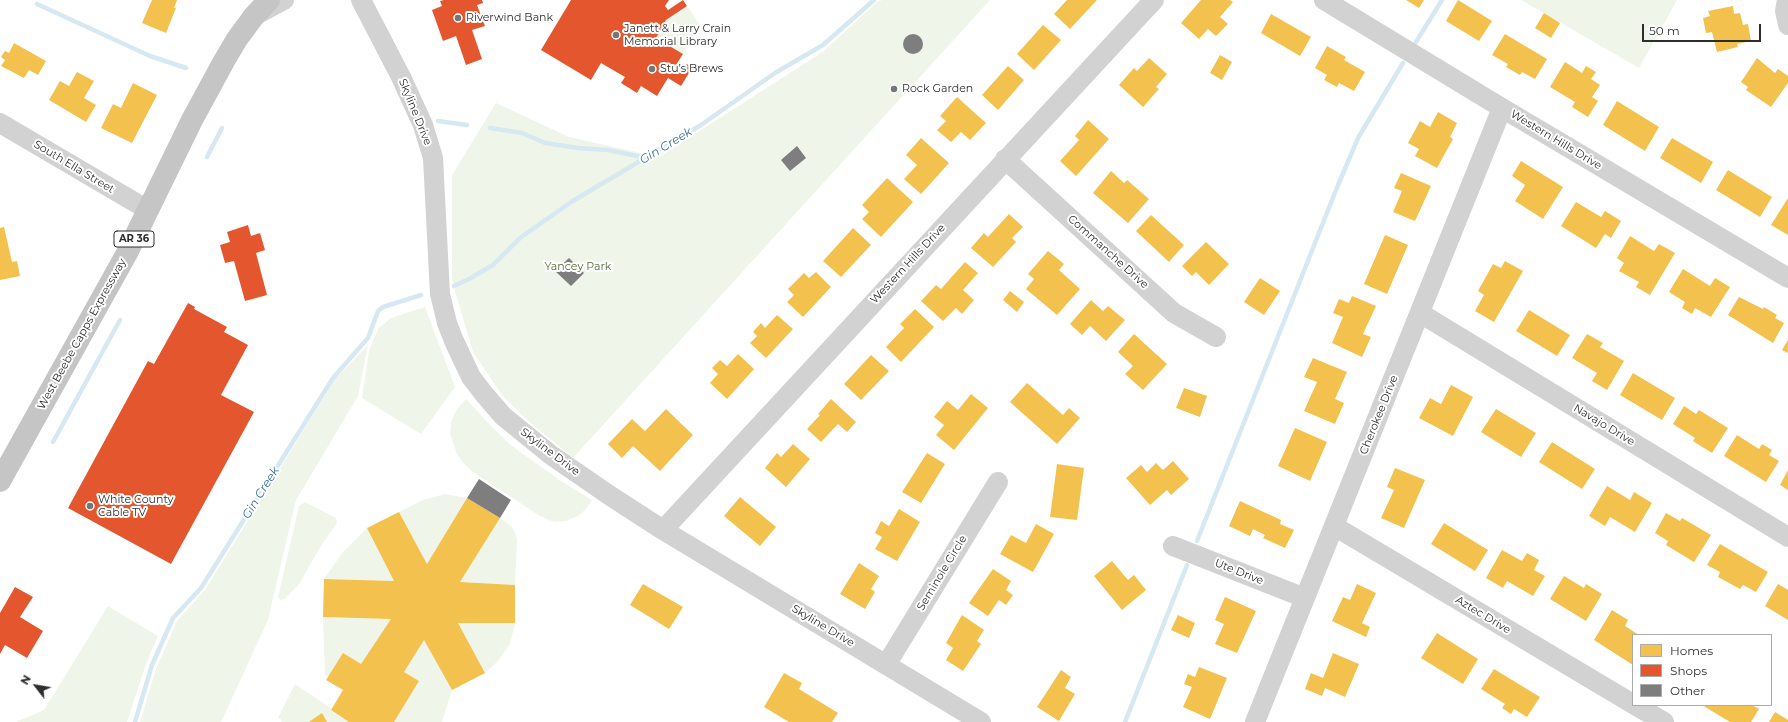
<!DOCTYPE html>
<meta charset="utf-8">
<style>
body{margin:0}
#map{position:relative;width:1788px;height:722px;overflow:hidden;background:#fff;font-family:Montserrat,sans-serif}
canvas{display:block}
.legend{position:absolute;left:1632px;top:634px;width:140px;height:72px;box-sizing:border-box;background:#fff;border:1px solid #ababab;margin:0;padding:5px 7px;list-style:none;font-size:12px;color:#2d2d2d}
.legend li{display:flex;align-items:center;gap:8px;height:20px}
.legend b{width:20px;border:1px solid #ababab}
.north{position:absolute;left:16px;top:666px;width:40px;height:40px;-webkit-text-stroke:3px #fff;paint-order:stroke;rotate:301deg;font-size:11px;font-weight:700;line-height:16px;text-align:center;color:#2d2d2d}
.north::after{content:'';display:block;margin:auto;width:14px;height:18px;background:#2d2d2d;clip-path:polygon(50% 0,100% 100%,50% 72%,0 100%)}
.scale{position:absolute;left:1642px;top:24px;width:119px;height:18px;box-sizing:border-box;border:2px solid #2d2d2d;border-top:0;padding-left:5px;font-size:12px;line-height:14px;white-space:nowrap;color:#2d2d2d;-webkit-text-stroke:3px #fff;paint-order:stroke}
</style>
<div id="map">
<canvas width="1788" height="722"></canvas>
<ul class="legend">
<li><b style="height:11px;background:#f2c14e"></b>Homes</li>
<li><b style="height:11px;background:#e4572e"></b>Shops</li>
<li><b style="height:11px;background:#7e7e7e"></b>Other</li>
</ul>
<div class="north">N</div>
<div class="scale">50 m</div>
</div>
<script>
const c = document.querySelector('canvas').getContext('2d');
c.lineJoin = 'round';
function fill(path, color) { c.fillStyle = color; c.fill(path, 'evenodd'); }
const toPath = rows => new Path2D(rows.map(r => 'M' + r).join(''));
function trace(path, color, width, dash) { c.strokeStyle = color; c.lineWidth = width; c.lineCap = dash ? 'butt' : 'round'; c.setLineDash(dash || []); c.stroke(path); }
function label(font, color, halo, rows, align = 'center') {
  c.font = font + ' Montserrat,sans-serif'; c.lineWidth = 4; c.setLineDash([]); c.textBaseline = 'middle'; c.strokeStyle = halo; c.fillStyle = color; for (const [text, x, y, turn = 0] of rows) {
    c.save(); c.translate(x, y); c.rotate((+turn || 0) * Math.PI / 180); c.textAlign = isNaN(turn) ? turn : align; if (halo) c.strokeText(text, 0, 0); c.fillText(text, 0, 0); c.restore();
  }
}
fill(toPath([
 [882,0,990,0,573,458,527,420,502,395,473,352,454,288,452,278,452,175,496,103,569,137,659,157,824,51,877,2],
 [1521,0,1677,0,1639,68],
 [687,6,700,25,683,54,656,38,666,20],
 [425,307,455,387,421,434,362,398,369,351,378,329,391,318],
 [368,345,358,396,296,500,268,620,221,722,140,722,156,669,177,621,205,590,335,379],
 [466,399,493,428,512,446,561,481,592,500,586,509,578,516,566,521,554,522,540,516,473,472,463,463,457,454,450,434,451,422,457,409],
 [445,494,467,498,427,564,399,512,423,500],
 [305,502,336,518,337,523,319,549,300,583,285,599,280,600,278,597,299,506],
 [500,518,512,527,515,533,517,540,515,585,460,582],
 [367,528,394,581,324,579,342,553],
 [108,606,158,636,147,661,127,722,16,722,44,710],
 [323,617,391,619,361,664,328,677,325,675],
 [458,623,515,623,510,644,498,661,485,673],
 [424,640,452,690,442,722,394,722,419,681,404,672],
 [295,684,332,709,331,711,349,722,327,722,322,713,310,722,281,722,282,720,278,718]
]), '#f0f5ea');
fill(toPath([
 [152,0,177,0,174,8,176,8,166,33,142,23],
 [1067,0,1097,0,1070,29,1054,14],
 [1201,0,1230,0,1233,2,1220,17,1228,24,1216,36,1208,29,1199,39,1181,23],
 [1406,0,1424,0,1419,8],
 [1458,0,1492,21,1479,41,1446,21],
 [1733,6,1734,14,1740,13,1743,25,1748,24,1751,41,1737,44,1738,47,1717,52,1712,32,1706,33,1703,18,1710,16,1708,11],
 [1544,13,1560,23,1551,38,1535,28],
 [1271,14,1311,37,1300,56,1261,33],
 [1043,25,1061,40,1034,70,1017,54],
 [1505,34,1547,59,1535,79,1522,72,1520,75,1506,67,1508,64,1492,55],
 [14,43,46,61,38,75,29,70,24,78,1,66,5,60,1,57,5,51,9,53],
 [1327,46,1346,57,1344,60,1365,72,1354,91,1339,83,1337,87,1324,80,1327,75,1315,68],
 [1220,55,1232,62,1222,80,1210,73],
 [1149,58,1167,74,1156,87,1159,89,1143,107,1119,85,1134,68,1137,71],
 [1757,58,1775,73,1778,69,1788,76,1788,83,1771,107,1746,90,1748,87,1741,82],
 [1565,62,1582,73,1586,66,1596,72,1591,79,1600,85,1592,97,1598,101,1588,117,1572,107,1575,102,1550,87],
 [1008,66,1024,80,998,110,982,95],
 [77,72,94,81,84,98,96,105,86,122,49,100,60,81,69,86],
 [133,83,157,95,132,143,101,128,113,104,121,108],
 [957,97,986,123,970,140,961,132,951,142,937,130,946,121,940,116],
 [1617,101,1659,127,1645,151,1603,125],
 [1438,112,1457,123,1450,137,1453,139,1437,168,1415,156,1419,149,1408,143,1420,121,1430,127],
 [1088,120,1109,139,1076,176,1060,161,1079,140,1075,136],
 [921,138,949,163,921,194,904,179,917,165,906,155],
 [1672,138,1713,162,1701,183,1660,158],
 [1521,161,1563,187,1543,219,1515,201,1525,185,1512,176],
 [1728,170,1772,197,1760,217,1716,190],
 [1111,171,1124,183,1127,180,1149,199,1128,223,1093,193],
 [1401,173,1431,186,1415,221,1393,212,1402,191,1394,188],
 [887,178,913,202,881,237,862,219,869,212,862,205],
 [1788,198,1788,235,1771,225],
 [1576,202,1601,217,1605,211,1621,221,1611,238,1605,234,1596,248,1561,226],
 [1009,214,1023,227,1012,238,1016,242,993,267,971,248,984,233,988,237],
 [1151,215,1184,245,1169,262,1136,231],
 [4,227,12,262,17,261,20,276,0,280,0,228],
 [853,228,871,245,841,277,823,261],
 [1385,235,1408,245,1387,294,1364,284],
 [1630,236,1654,251,1659,244,1675,253,1650,295,1636,287,1639,282,1619,271,1624,263,1617,258],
 [1206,242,1229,264,1209,285,1196,272,1192,276,1182,266],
 [1048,251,1064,264,1059,270,1080,289,1057,315,1026,289,1034,279,1028,274],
 [1505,261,1523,271,1494,322,1475,311,1484,295,1478,291,1493,264,1501,268],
 [965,262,978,273,963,290,974,300,962,314,956,308,943,321,921,301,936,285,941,289],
 [1683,269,1710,286,1715,278,1730,287,1711,317,1695,308,1692,314,1682,308,1685,302,1669,292],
 [816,272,831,287,803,317,787,302,794,295,788,289,804,273,809,278],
 [1260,278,1280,291,1264,315,1244,302],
 [1010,291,1024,302,1017,312,1003,300],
 [1352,296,1376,306,1363,334,1371,337,1362,357,1332,343,1343,317,1333,313,1339,299,1349,303],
 [1739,297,1763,309,1764,307,1777,315,1775,318,1784,323,1773,343,1728,315],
 [1091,300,1103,311,1108,306,1125,320,1106,341,1090,326,1082,335,1070,324],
 [915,309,934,327,901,362,886,347,904,328,900,324],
 [1529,310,1570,335,1557,356,1516,331],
 [777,315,793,329,766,358,750,343,757,336,753,332,761,323,765,328],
 [1134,334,1167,364,1143,390,1125,374,1133,366,1118,352],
 [1587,334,1603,343,1600,347,1624,361,1607,390,1592,381,1597,373,1572,358],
 [1788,340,1788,353,1782,350],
 [738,354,754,369,727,399,710,383,718,374,712,368,720,360,727,366],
 [871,355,889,371,861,400,844,384],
 [1313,358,1347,372,1335,399,1344,403,1335,424,1304,411,1317,382,1304,377],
 [1633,373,1675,398,1662,420,1620,395],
 [1027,383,1063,415,1069,408,1080,418,1057,444,1010,402],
 [1451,385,1473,397,1453,436,1419,418,1430,398,1441,404],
 [1184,388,1207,396,1200,417,1176,408],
 [971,394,988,408,954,450,936,435,944,425,934,417,947,401,958,410],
 [831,399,856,422,847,432,838,424,821,442,807,429,820,415,818,414],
 [1684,406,1696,414,1699,410,1728,428,1712,453,1693,441,1695,438,1673,424],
 [666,409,693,435,660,471,633,446,622,458,608,444,632,419,645,431],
 [1496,409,1536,433,1521,457,1481,432],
 [1295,428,1327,442,1310,481,1278,466],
 [1737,435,1759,449,1762,444,1772,450,1769,455,1779,461,1766,482,1724,456],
 [1552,442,1595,469,1582,489,1539,462],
 [793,444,810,459,786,487,765,468,777,453,781,457],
 [927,453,945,464,921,503,902,492],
 [1173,461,1189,479,1171,495,1167,490,1150,505,1126,478,1141,465,1147,472,1156,463,1163,470],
 [1057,464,1084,468,1077,520,1050,517],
 [1395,468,1425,480,1404,528,1381,518,1394,490,1387,487],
 [1788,470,1788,490,1780,485],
 [1607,486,1630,500,1634,492,1652,503,1635,532,1610,517,1605,526,1589,516],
 [740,497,776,527,760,546,724,516],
 [467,498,500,518,460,582,515,585,515,623,458,623,485,673,452,690,424,640,404,672,419,681,394,722,349,722,331,710,343,690,326,680,343,653,361,664,391,619,323,617,324,579,394,581,367,528,399,512,427,564],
 [1240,501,1281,520,1280,524,1294,530,1285,548,1263,538,1265,535,1253,529,1250,536,1229,526],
 [899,509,920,522,897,561,875,549,882,537,875,533,881,521,889,526],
 [1666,513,1680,521,1682,518,1711,535,1694,562,1666,545,1668,541,1655,533],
 [1444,523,1488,550,1475,571,1431,544],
 [1036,524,1054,534,1033,572,1000,554,1011,535,1026,543],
 [1720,544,1768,572,1756,592,1743,585,1740,589,1718,577,1720,572,1707,565],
 [1502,550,1522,561,1527,553,1539,560,1534,570,1545,576,1533,596,1507,581,1503,588,1486,578],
 [1112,561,1128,580,1134,575,1146,590,1122,610,1094,576],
 [859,563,879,576,871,589,875,592,865,609,840,594],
 [993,569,1011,581,1006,590,1013,595,1006,605,999,600,988,616,969,603],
 [1564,576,1584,588,1586,584,1602,594,1586,621,1550,599],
 [643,584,683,607,669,629,630,605],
 [1357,584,1376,593,1362,623,1370,627,1366,637,1332,621,1343,597,1350,600],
 [1778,584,1788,590,1788,620,1765,606],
 [1225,597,1256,611,1237,653,1215,644,1224,624,1215,620],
 [1612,610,1628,620,1625,626,1639,635,1633,635,1633,665,1594,640],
 [962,615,984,630,977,641,981,644,963,671,946,660,953,648,946,643],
 [1178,615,1195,623,1189,638,1171,630],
 [1437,633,1478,659,1463,684,1421,658],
 [1333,653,1359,664,1345,697,1325,688,1322,696,1305,689,1311,673,1323,678],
 [1199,667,1227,678,1210,719,1183,707,1192,687,1184,684,1188,674,1195,677],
 [1494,669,1540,697,1527,717,1514,709,1511,714,1502,708,1505,704,1481,689],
 [1061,670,1071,677,1065,688,1075,694,1059,721,1037,707],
 [784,673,802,683,799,689,838,713,832,722,789,722,764,707],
 [1702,705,1752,705,1759,709,1751,722,1730,722],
 [1775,712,1788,720,1788,722,1769,722],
 [322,713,327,722,309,722]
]), '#f2c14e');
fill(toPath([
 [444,0,482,0,483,3,477,5,485,26,472,30,482,59,466,65,456,36,443,41,432,10,442,6,440,1],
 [571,0,669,0,665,6,668,10,683,0,687,6,666,20,656,38,683,54,674,68,681,72,687,64,692,68,681,86,668,78,657,96,641,86,637,93,621,83,625,77,601,63,591,80,541,50],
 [248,225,251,236,260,233,265,250,256,253,267,295,245,301,234,261,225,263,220,245,230,242,227,232],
 [188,303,195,307,194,309,227,327,224,332,248,345,221,395,254,412,171,564,68,508,148,361,154,364],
 [15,587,33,597,20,617,43,631,27,658,5,645,0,654,0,613]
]), '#e4572e');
trace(toPath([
 [37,4,150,56,186,68],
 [1416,42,1442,0],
 [438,121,467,125],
 [490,128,522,133,545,143,578,148,608,150,647,158],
 [207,157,222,128],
 [454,286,469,279,493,265,520,238,571,202,701,125,775,73,823,45,874,0],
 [53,442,120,320],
 [1197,541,1336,190,1358,138,1403,63],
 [135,722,152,665,173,618,201,588,333,378,368,338,378,311,383,307,421,295],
 [1125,722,1187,565]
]), '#d6e8f2', 4.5);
fill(toPath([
 '903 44a10 10 0 1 1 20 0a10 10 0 1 1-20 0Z',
 [797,146,806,158,790,171,781,160],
 [569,258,584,273,571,286,555,271],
 [479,479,511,500,500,518,467,498]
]), '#7e7e7e');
trace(toPath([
 [361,0,401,77,423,125,433,158,440,294,447,323,454,341,471,377,484,394,503,416,551,455,609,495,663,530,981,722],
 [1324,0,1502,108,1788,278],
 [1787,0,1785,11,1788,25],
 [256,15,284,0],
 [0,123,148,210],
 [1005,159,1174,313,1216,337],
 [1420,313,1788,537],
 [1334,526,1633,704],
 [663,530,1154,0],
 [1173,546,1305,598],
 [886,665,998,482],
 [1635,705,1664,722],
 [1255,722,1502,108]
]), '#d2d2d2', 20);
trace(toPath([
 [0,481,127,253,192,120,224,61,237,39,254,16,269,0]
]), '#c5c5c5', 22);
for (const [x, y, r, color] of [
 [458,18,4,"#767676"],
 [616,35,4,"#767676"],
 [652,69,4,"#767676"],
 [894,89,4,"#767676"],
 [90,506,4,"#767676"]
]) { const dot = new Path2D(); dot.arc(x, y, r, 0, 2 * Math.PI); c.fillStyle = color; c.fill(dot); trace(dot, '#fff', 1.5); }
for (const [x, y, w] of [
 [134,239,40]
]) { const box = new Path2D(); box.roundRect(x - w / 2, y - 8, w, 16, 3); c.fillStyle = '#fff'; c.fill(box); trace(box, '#2d2d2d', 1); }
label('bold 10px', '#2d2d2d', null, [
 ["AR 36",134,239]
]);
label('11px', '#2d2d2d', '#fff', [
 ["Riverwind Bank",466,18],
 ["Janett & Larry Crain",624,29],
 ["Memorial Library",624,42],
 ["Stu’s Brews",660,69],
 ["Rock Garden",902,89],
 ["White County",98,500],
 ["Cable TV",98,513]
], 'left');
label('11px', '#2d2d2d', '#fff', [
 ["Skyline Drive",415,112,68],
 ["Western Hills Drive",1556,140,31],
 ["South Ella Street",74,167,31],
 ["Commanche Drive",1108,252,42],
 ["Western Hills Drive",908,264,-47],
 ["West Beebe Capps Expressway",82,334,-61],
 ["Cherokee Drive",1379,415,-68],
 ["Navajo Drive",1604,425,31],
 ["Skyline Drive",550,452,37],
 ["Ute Drive",1239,572,22],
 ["Seminole Circle",942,573,-59],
 ["Aztec Drive",1483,615,31],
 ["Skyline Drive",823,626,31]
]);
label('11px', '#516b38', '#fff', [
 ["Yancey Park",578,267]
]);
label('italic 12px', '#367294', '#fff', [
 ["Gin Creek",666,146,-31],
 ["Gin Creek",261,493,-58]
]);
</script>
